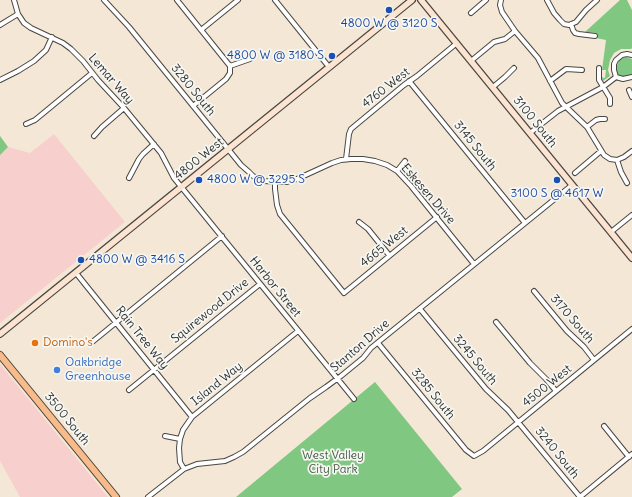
<!DOCTYPE html>
<style>
body{margin:0}
canvas{display:block;background:#f4e7d5}
</style>
<canvas width="632" height="497"></canvas>
<script>
const c = document.querySelector('canvas').getContext('2d');
c.lineJoin = 'round';
function fill(path, color) { c.fillStyle = color; c.fill(path, 'evenodd'); }
const toPath = rows => new Path2D(rows.map(r => 'M' + r).join(''));
function trace(path, color, width, dash) { c.strokeStyle = color; c.lineWidth = width; c.lineCap = dash ? 'butt' : 'round'; c.setLineDash(dash || []); c.stroke(path); }
function label(font, color, halo, rows, align = 'center') {
  c.font = font + ' Delius,sans-serif'; c.lineWidth = 3.5; c.setLineDash([]); c.textBaseline = 'middle'; c.strokeStyle = halo; c.fillStyle = color; for (const [text, x, y, turn = 0] of rows) {
    c.save(); c.translate(x, y); c.rotate((+turn || 0) * Math.PI / 180); c.textAlign = isNaN(turn) ? turn : align; if (halo) c.strokeText(text, 0, 0); c.fillText(text, 0, 0); c.restore();
  }
}
fill(toPath([
 [54,134,125,222,0,323,0,136,8,147,30,153],
 [0,364,108,497,20,497,0,461]
]), '#f7d0cd');
fill(toPath([
 [620,0,627,0,632,10,632,48,631,49,621,49,614,53,610,60,608,70,610,76,603,81,601,77,605,78,606,70,602,70,606,40,596,38,596,33,585,32],
 [626,57,632,59,632,74,623,77,620,77,616,72,617,65,620,59],
 [0,136,8,147,0,155],
 [375,382,462,489,452,497,236,497]
]), '#80c782');
const minor = toPath([
 [14,0,18,14,24,23,31,28,63,43,71,49,83,61,98,80,124,108,161,153,174,178,354,399],
 [104,0,129,27,241,165,249,172,253,176,264,181,281,182,287,182,297,179,332,163,341,160,351,159,363,159,375,161,387,165,397,171,411,186,474,264],
 [177,0,230,66],
 [275,0,329,67],
 [501,0,500,5,502,12,515,31,538,58,562,103,587,127,604,155,610,159,617,160,624,157,632,151],
 [547,0,554,13,560,20,564,24,569,25,576,22,586,10,597,0],
 [471,13,486,0],
 [571,24,573,30,575,33,579,34,595,36],
 [0,25,18,14],
 [201,30,238,0],
 [471,61,494,42,505,39,515,31],
 [599,68,599,80,610,98,610,104],
 [616,77,614,70,614,64,616,60,622,55,627,54,632,55],
 [616,77,623,79,632,77],
 [0,80,18,71,34,61,46,50,52,37],
 [409,81,525,223],
 [550,81,566,69,582,70],
 [493,87,505,77,514,68],
 [629,90,632,97],
 [193,106,226,79,230,73,230,66,250,59],
 [26,124,35,120,92,73],
 [587,127,596,120,600,119,605,119],
 [530,133,558,111,603,87,616,77],
 [94,136,102,127,124,108],
 [346,159,349,134,351,129,404,85,417,76,457,43],
 [617,160,621,172,627,183],
 [397,171,405,161],
 [575,173,601,151],
 [129,178,139,159,143,154,154,144],
 [275,183,275,189,277,205,280,214,344,293,437,217],
 [359,222,368,229,389,255],
 [611,232,632,215],
 [76,273,192,417],
 [534,291,567,331,584,347,594,360],
 [420,309,486,389,508,410,580,497],
 [496,322,530,363,546,379,556,391],
 [91,343,222,236],
 [378,343,466,450,474,456,483,451,632,329],
 [129,390,260,284],
 [604,426,629,457],
 [165,436,180,439],
 [184,469,180,462,179,448,180,439,183,430,192,417,298,331],
 [148,497,184,469,197,464,225,461,234,457,243,452,310,398,326,387,341,376,363,358,371,348,572,185],
 [580,497,632,454]
]);
const secondary = toPath([
 [421,0,632,258],
 [0,334,412,0]
]);
const primary = toPath([
 [0,355,116,497]
]);
trace(minor, '#494744', 6);
trace(secondary, '#494744', 8);
trace(primary, '#494744', 8);
trace(minor, '#fff', 4);
trace(secondary, '#fde4d1', 5.5);
trace(primary, '#fabb8b', 6);
for (const [x, y, r, color] of [
 [389,10,4,"#1a4fb4"],
 [332,56,4,"#1a4fb4"],
 [199,180,4,"#1a4fb4"],
 [557,180,4,"#1a4fb4"],
 [81,260,4,"#1a4fb4"],
 [35,343,4,"#e8710a"],
 [57,370,4,"#3f7fe0"]
]) { const dot = new Path2D(); dot.arc(x, y, r, 0, 2 * Math.PI); c.fillStyle = color; c.fill(dot); trace(dot, '#f6f6f2', 1.5); }
label('12px', '#164399', '#f6f6f2', [
 ["4800 W @ 3120 S",389,24],
 ["4800 W @ 3180 S",324,56,"right"],
 ["4800 W @ 3295 S",207,180,"left"],
 ["3100 S @ 4617 W",557,194],
 ["4800 W @ 3416 S",89,260,"left"]
]);
label('12px', '#2b2b2b', '#f6f6f2', [
 ["Lemar Way",111,79,49],
 ["4760 West",386,88,-38],
 ["3280 South",193,90,51],
 ["3100 South",535,122,51],
 ["3145 South",475,146,51],
 ["4800 West",199,159,-39],
 ["Eskesen Drive",428,194,49],
 ["4665 West",384,247,-39],
 ["Harbor Street",275,287,51],
 ["Squirewood Drive",210,311,-39],
 ["3170 South",572,319,49],
 ["Rain Tree Way",142,338,51],
 ["Stanton Drive",360,346,-41],
 ["3245 South",475,360,50],
 ["Island Way",217,384,-39],
 ["4500 West",547,386,-39],
 ["3285 South",433,394,51],
 ["3500 South",67,419,51],
 ["3240 South",557,453,51]
]);
label('12px', '#c56008', '#f6f6f2', [
 ["Domino's",43,343]
], 'left');
label('12px', '#366cbe', '#f6f6f2', [
 ["Oakbridge",65,363],
 ["Greenhouse",65,377]
], 'left');
label('12px', '#445a45', '#f6f6f2', [
 ["West Valley",333,456],
 ["City Park",333,470]
]);
</script>
